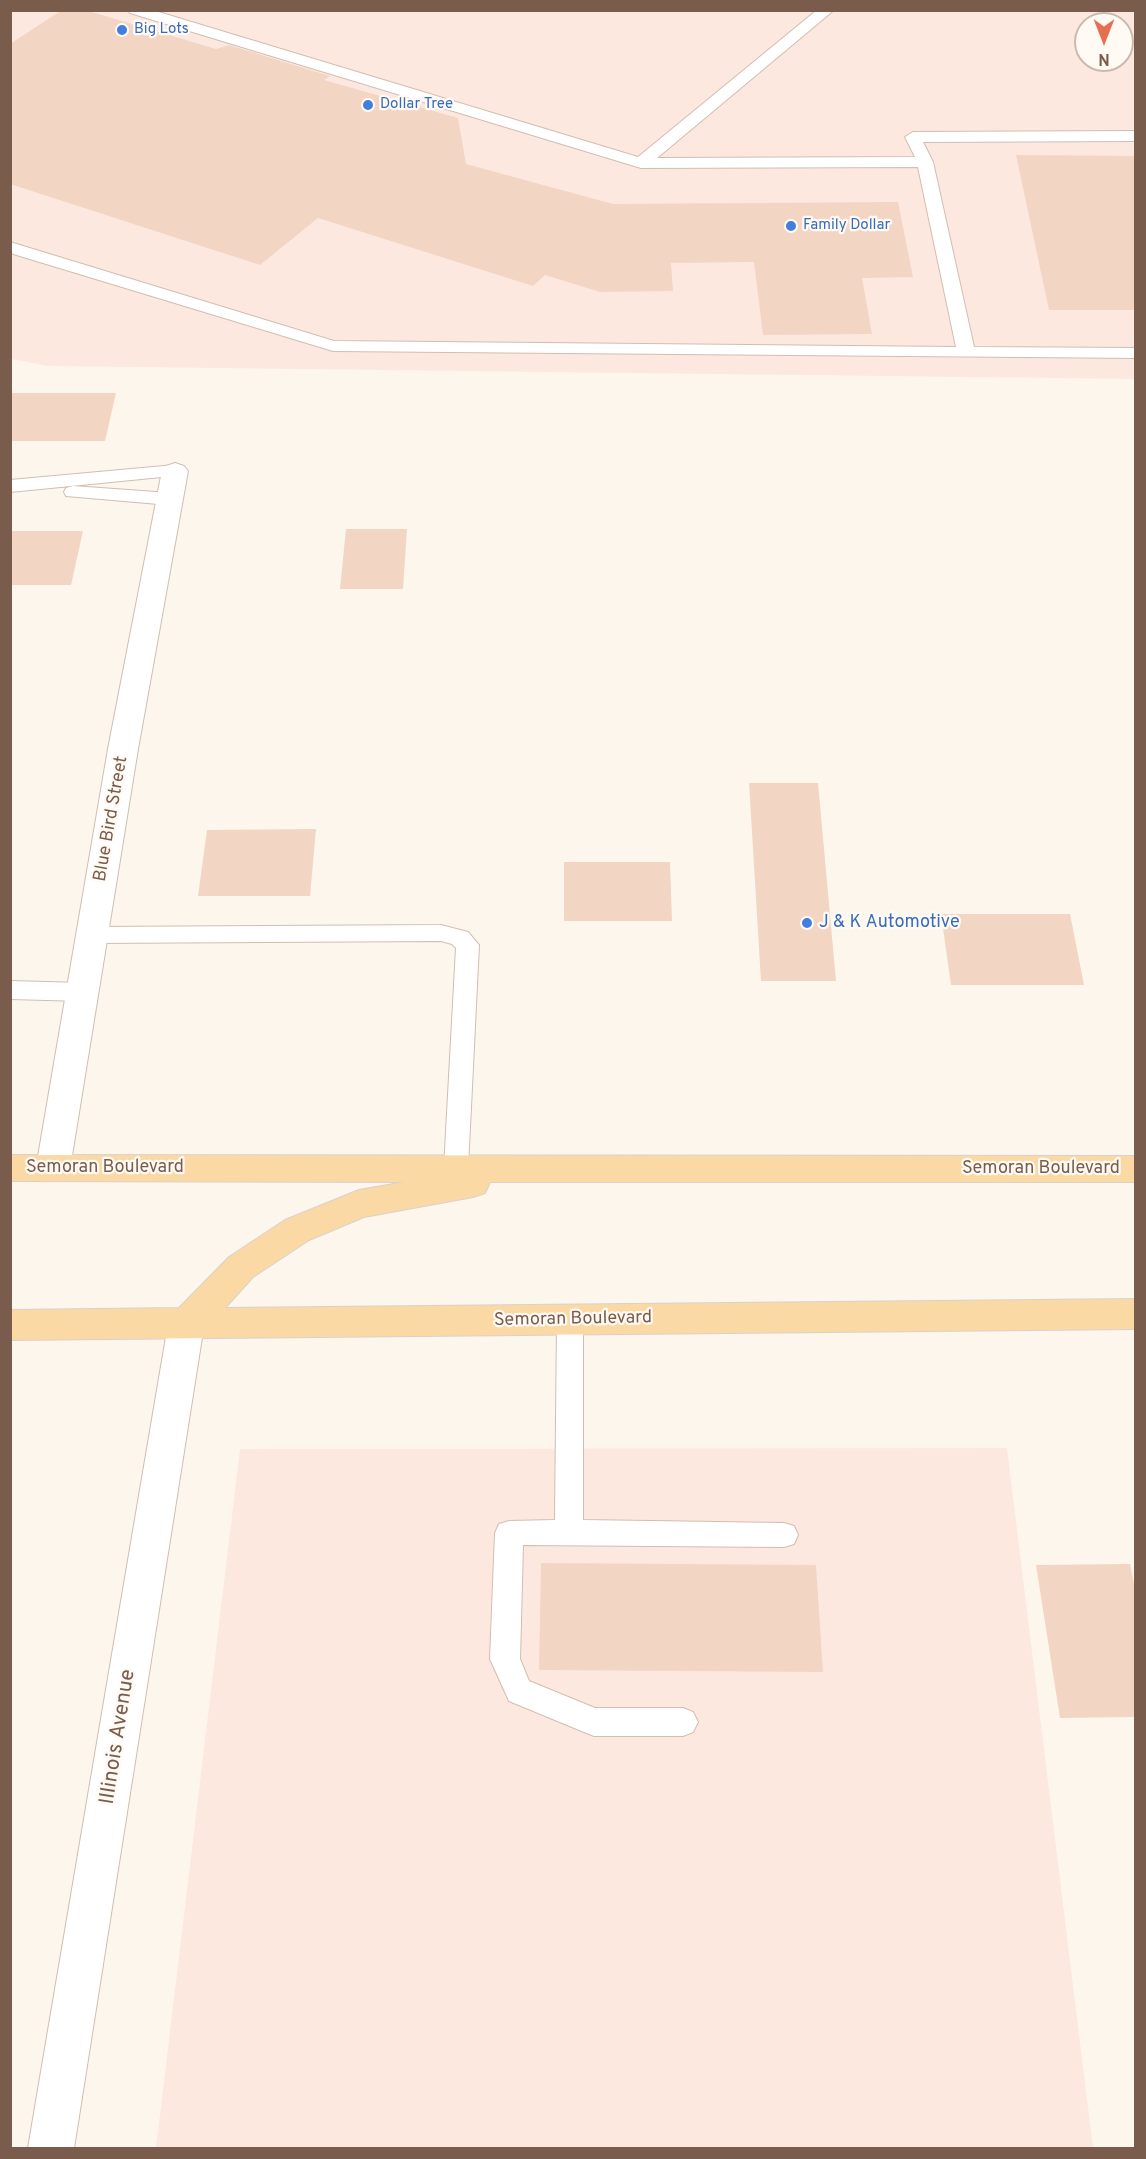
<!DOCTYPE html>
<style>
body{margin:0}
#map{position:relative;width:1146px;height:2159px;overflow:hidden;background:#fdf6ec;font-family:Overpass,sans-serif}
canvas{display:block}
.frame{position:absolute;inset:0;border:12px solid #7a5c4d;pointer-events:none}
.north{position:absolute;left:1074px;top:12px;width:60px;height:60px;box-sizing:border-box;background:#fffaf3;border:2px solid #cabbb1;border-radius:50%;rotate:180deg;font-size:16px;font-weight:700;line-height:24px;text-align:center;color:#7a5c4d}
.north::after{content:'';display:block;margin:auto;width:21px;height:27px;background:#e76f51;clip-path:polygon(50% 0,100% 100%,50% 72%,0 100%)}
</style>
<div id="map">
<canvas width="1146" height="2159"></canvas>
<div class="frame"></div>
<div class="north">N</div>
</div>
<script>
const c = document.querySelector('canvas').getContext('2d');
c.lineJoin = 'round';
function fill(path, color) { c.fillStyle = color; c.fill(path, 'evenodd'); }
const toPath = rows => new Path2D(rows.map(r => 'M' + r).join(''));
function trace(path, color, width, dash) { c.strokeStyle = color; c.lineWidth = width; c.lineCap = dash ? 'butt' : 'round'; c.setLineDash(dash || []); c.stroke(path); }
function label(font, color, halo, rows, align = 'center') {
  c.font = font + ' Overpass,sans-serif'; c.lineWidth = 4.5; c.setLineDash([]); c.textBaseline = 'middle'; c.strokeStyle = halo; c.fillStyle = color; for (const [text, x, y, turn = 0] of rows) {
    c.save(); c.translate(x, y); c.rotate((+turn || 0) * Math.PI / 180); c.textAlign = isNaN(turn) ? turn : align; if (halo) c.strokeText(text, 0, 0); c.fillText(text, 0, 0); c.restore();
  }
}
fill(toPath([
 [10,11,1135,11,1135,379,48,366,11,359],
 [1086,24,1122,24,1122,60,1086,60],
 [1007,1448,1093,2148,156,2148,240,1449]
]), '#fde8e0');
fill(toPath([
 [62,10,85,10,216,49,229,45,330,76,324,80,458,118,466,164,613,204,898,202,913,277,862,278,872,334,763,335,754,262,671,263,673,291,600,292,545,275,533,286,318,218,260,265,10,184,10,44],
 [1016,155,1136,156,1136,310,1049,310],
 [10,393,116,393,105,441,10,441],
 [346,529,407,529,403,589,340,589],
 [10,531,83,531,71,585,10,585],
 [749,783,818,783,836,981,761,981],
 [316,829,310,896,198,896,207,830],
 [564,862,670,862,672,921,564,921],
 [941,914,1070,914,1084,985,951,985],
 [541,1563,816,1565,823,1672,539,1670],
 [1130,1564,1136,1593,1136,1717,1060,1718,1036,1565]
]), '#f3d5c3');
const lane = toPath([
 [128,10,152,10,638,157,817,10,834,10,657,158,915,157,905,137,913,132,1136,131,1136,141,923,142,933,162,974,347,1136,348,1136,358,333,351,10,253,10,242,334,341,956,347,918,167,641,168,130,13,128,10],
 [175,465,182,467,184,471,182,475,10,492,10,480,175,465],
 [73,486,170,493,177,495,179,499,177,503,170,505,66,496,64,492,66,488,73,486],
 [441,925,468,932,479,945,468,1168,465,1175,456,1178,447,1175,444,1168,456,948,452,944,441,941,92,943,84,941,81,935,84,929,92,927,441,925],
 [10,981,83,983,91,986,95,992,91,998,83,1001,10,999,10,981],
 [570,1309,579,1312,583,1320,583,1520,784,1523,794,1526,798,1535,794,1544,784,1547,523,1545,520,1659,529,1681,595,1708,683,1708,693,1712,698,1722,693,1732,683,1736,594,1736,584,1732,509,1701,490,1659,495,1533,499,1524,509,1521,555,1520,557,1320,561,1312,570,1309]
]);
const street = toPath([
 [175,463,184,466,188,471,138,749,70,1168,65,1178,53,1181,41,1178,36,1168,108,749,162,471,166,466,175,463],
 [186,1310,199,1314,204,1325,74,2148,28,2148,168,1325,173,1314,186,1310]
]);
const primary = toPath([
 [10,1155,1136,1156,1136,1182,490,1182,485,1193,473,1197,364,1217,309,1240,253,1277,225,1308,1136,1299,1136,1329,10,1340,10,1310,179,1308,229,1257,285,1220,359,1190,405,1182,10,1181,10,1155]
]);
trace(lane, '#d1beb0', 2);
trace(street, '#d1beb0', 2);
trace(primary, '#dad1cd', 2);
fill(lane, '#fff');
fill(street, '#fff');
fill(primary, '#fbd9a5');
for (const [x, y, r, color] of [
 [122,30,6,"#3f7fe0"],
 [368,105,6,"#3f7fe0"],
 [791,226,6,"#3f7fe0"],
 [807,923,6,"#3f7fe0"]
]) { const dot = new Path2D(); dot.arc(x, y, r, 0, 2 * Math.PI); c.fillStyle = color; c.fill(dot); trace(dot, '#fffaf3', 2); }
label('15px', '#366cbe', '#fffaf3', [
 ["Big Lots",134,30],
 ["Dollar Tree",380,105],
 ["Family Dollar",803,226]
], 'left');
label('18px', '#7a5c4d', '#fffaf3', [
 ["Blue Bird Street",112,819,-80],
 ["Semoran Boulevard",105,1168],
 ["Semoran Boulevard",1041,1169],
 ["Semoran Boulevard",573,1320,-1]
]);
label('18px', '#366cbe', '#fffaf3', [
 ["J & K Automotive",819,923]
], 'left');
label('21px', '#7a5c4d', '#fffaf3', [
 ["Illinois Avenue",119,1737,-81]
]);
</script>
